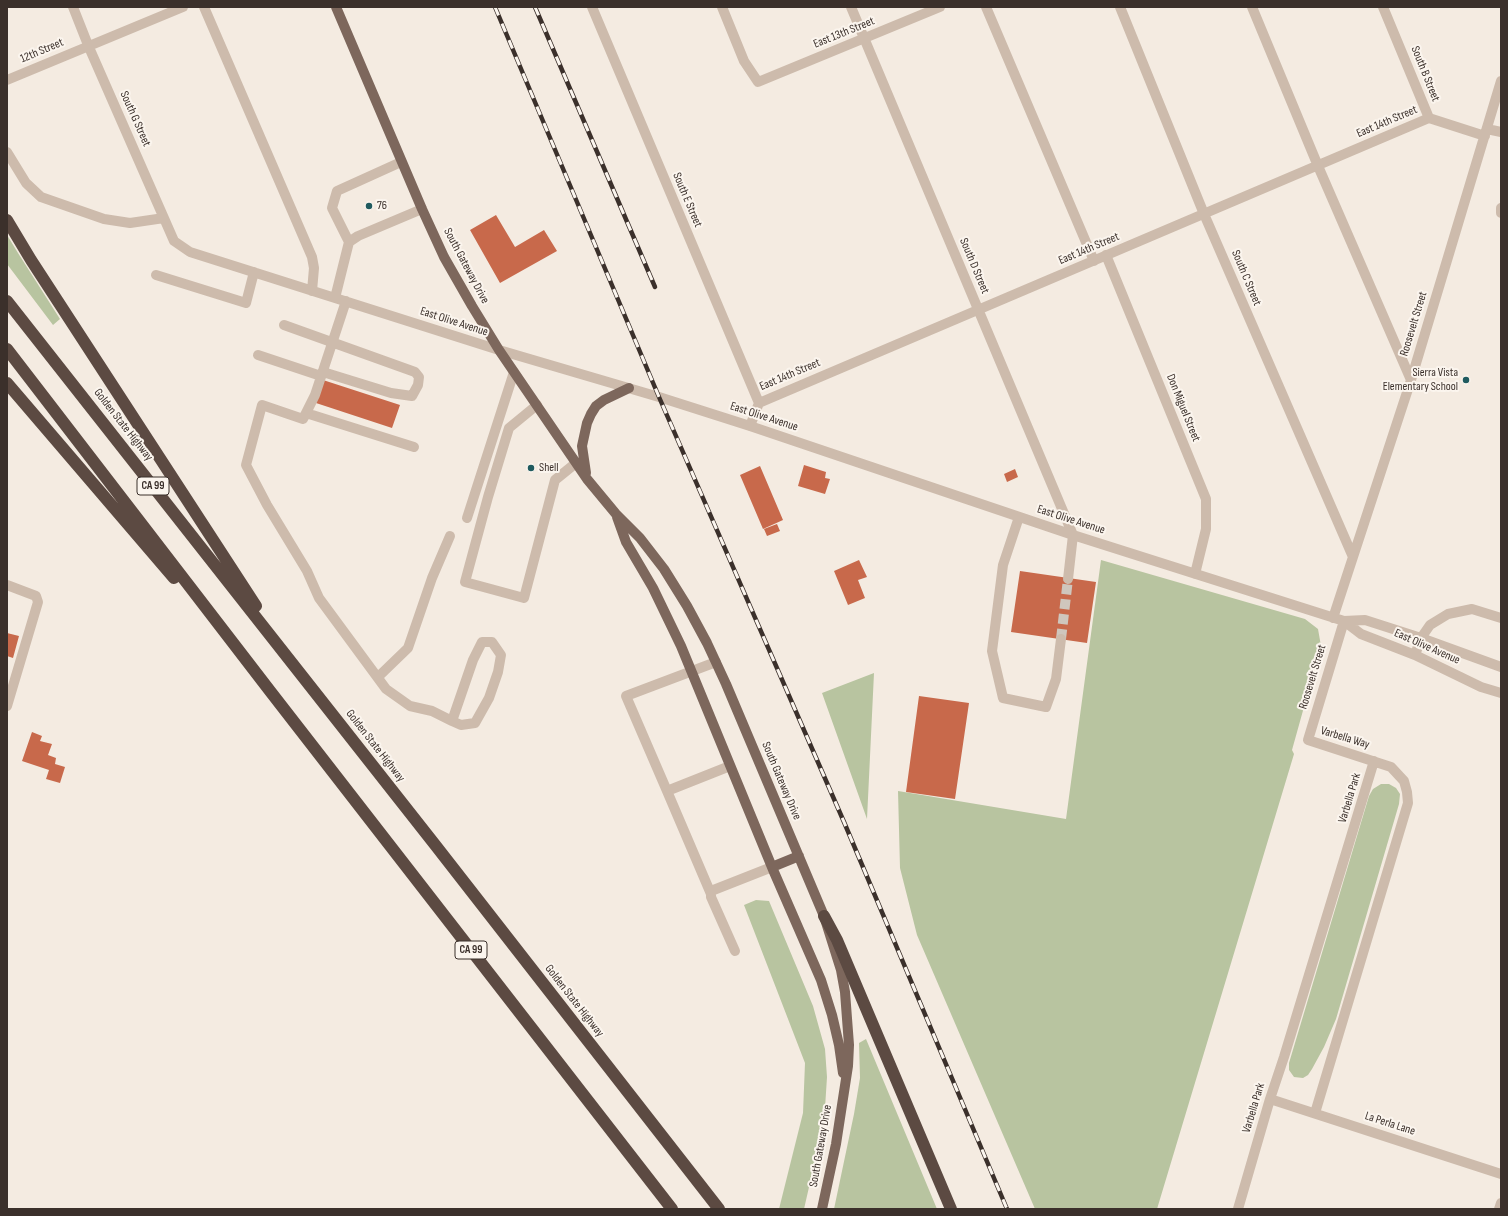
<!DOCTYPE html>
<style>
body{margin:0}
#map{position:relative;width:1508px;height:1216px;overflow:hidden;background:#f4ebe1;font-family:"Sofia Sans Condensed",sans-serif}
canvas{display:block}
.frame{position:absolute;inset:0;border:8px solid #3b302b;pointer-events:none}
</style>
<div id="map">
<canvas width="1508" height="1216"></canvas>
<div class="frame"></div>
</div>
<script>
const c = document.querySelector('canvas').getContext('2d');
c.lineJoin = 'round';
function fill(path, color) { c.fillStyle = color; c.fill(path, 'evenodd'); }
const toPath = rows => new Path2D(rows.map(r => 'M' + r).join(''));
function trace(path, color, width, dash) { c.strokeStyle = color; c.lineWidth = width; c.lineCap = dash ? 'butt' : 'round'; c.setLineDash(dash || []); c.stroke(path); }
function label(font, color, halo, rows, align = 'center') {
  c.font = font + ' "Sofia Sans Condensed",sans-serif'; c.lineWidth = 4; c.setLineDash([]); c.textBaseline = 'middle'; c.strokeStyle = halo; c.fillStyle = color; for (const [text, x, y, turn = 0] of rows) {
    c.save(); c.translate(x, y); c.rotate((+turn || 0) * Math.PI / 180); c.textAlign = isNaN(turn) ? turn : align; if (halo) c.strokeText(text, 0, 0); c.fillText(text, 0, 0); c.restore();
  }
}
fill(toPath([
 [7,235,18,253,60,319,53,325,7,264],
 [1101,560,1305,619,1318,629,1321,646,1292,750,1294,754,1157,1209,1035,1209,917,935,900,868,898,791,1066,819],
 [874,673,867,819,822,693],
 [1381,784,1389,784,1396,788,1400,794,1399,804,1336,1019,1324,1047,1312,1069,1308,1075,1303,1078,1294,1077,1289,1070,1289,1063,1369,796,1373,789],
 [756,900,769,901,813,1006,825,1049,827,1077,825,1108,820,1139,804,1209,779,1209,803,1113,805,1063,744,905],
 [866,1039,937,1209,834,1209,854,1114,860,1078,859,1043]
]), '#b8c4a0');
fill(toPath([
 [496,215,515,247,544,230,557,251,500,283,470,230],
 [323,380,400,405,392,428,316,403],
 [804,465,826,472,825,478,830,479,825,494,798,486],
 [760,466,783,520,763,529,740,475],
 [1015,469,1018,477,1007,482,1004,474],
 [777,524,780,531,767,536,764,529],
 [859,560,867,577,858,580,865,598,848,605,834,571],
 [1020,571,1096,582,1087,643,1011,632],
 [7,633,19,636,13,658,7,656],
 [919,696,969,703,955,799,906,792],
 [32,732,42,736,40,741,52,744,48,755,56,758,55,764,65,767,60,783,46,779,49,770,22,761]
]), '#c8694b');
trace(toPath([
 [1061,639,1068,579]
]), '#cfc6bd', 10, [10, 5]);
trace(toPath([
 [73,7,88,45,174,241,190,252,499,350,659,397,750,426,1073,535,1344,621,1361,634,1415,655,1481,687,1501,693],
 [204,7,312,257,314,268,312,291],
 [592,7,759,403],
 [722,7,744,61,758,82,940,7],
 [851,7,1073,535,1068,579],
 [986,7,1094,261],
 [1120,7,1204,214,1353,557],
 [1252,7,1318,166,1411,380],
 [1383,7,1429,118,1485,136],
 [7,80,183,7],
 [1487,129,1501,132],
 [7,152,26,183,41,197,104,219,130,223,164,218],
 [1501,208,1501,213],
 [349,242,332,208,337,191,401,162],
 [1106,255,1206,499,1206,529,1195,574],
 [156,275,246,303,254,272],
 [335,298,349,242,358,236,422,209],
 [346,301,315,395,303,419,262,405,246,465,267,505,307,571,319,598,386,689,410,706,432,711,452,721,461,725,475,723,489,698,498,672,501,655,492,642,482,642,473,660,452,721],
 [284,325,415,372,419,377,418,385,412,396,391,393,323,372],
 [258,355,321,376],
 [759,403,1429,118],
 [537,405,509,428,488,497,465,582,524,598,555,480,576,463],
 [306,413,414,447],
 [750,426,759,403],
 [1019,517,1003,565,992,651,1003,698,1046,707,1056,679,1061,639],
 [467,518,514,372],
 [7,585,36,596,38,602,7,706],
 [1333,618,1411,380,1501,81],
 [1344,621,1365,620,1421,638,1501,667],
 [1415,655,1421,638,1430,625,1448,614,1472,609,1501,618],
 [716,662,626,696,667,791,730,766],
 [378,677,408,648,432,578,450,536],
 [667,791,711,894],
 [735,951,711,897,711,891,772,867],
 [1270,1099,1501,1174],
 [1315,1113,1408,803,1407,792,1404,781,1391,767,1308,740,1344,621],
 [1238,1209,1270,1099,1284,1057,1374,761],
 [1499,1209,1501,1203]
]), '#cdbbac', 10);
trace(toPath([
 [336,7,422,209,444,257,472,306,499,350,587,479,616,514,640,538,664,569,687,606,707,643,726,684,824,916,841,970,845,992,849,1045,848,1066,836,1144,822,1209],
 [586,473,582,446,587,423,591,414,596,406,604,400,629,388],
 [617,517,626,542,653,588,681,646,774,872,821,980,832,1015,839,1045,843,1073],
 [772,867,799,856]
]), '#7d675c', 10);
trace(toPath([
 [7,220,31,260,256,606],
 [7,301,436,846,719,1209],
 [7,349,270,691,672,1209],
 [7,383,174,578],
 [824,916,837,940,951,1209]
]), '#5c4a42', 12);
const rail = toPath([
 [495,7,659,397,844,822,1007,1209],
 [535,7,655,287]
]);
trace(rail, '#3b302b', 4.5);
trace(rail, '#fbf5ee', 3, [9]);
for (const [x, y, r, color] of [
 [369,206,4,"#1f5a5e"],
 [1466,380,4,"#1f5a5e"],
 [531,468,4,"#1f5a5e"]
]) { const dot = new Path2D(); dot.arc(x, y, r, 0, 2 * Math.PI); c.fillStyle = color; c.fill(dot); trace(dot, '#fbf5ee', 1.5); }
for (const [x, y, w] of [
 [153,486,32],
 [471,950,32]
]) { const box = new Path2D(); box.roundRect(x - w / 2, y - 9, w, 18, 3); c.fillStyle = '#fbf5ee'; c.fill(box); trace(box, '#3b302b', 1); }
label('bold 11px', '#3b302b', null, [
 ["CA 99",153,486],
 ["CA 99",471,950]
]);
label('12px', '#3b302b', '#fbf5ee', [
 ["East 13th Street",844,33,-22],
 ["12th Street",42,51,-23],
 ["South B Street",1425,74,68],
 ["South G Street",135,119,66],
 ["East 14th Street",1387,122,-23],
 ["South E Street",687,200,67],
 ["East 14th Street",1089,249,-23],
 ["South Gateway Drive",466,266,62],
 ["South D Street",974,266,67],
 ["South C Street",1246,278,67],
 ["East Olive Avenue",454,322,18],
 ["Roosevelt Street",1414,324,-73],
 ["East 14th Street",790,375,-23],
 ["Don Miguel Street",1183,408,68],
 ["East Olive Avenue",764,417,18],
 ["Golden State Highway",123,425,52],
 ["East Olive Avenue",1071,520,18],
 ["East Olive Avenue",1427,647,24],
 ["Roosevelt Street",1313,677,-73],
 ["Varbella Way",1345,738,17],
 ["Golden State Highway",375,746,52],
 ["South Gateway Drive",781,781,67],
 ["Varbella Park",1350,798,-73],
 ["Golden State Highway",574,1001,52],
 ["Varbella Park",1254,1108,-73],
 ["La Perla Lane",1390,1124,18],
 ["South Gateway Drive",821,1146,-80]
]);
label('12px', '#3b302b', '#fbf5ee', [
 ["76",377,206],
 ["Sierra Vista",1458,373,"right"],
 ["Elementary School",1458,387,"right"],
 ["Shell",539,468]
], 'left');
</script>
